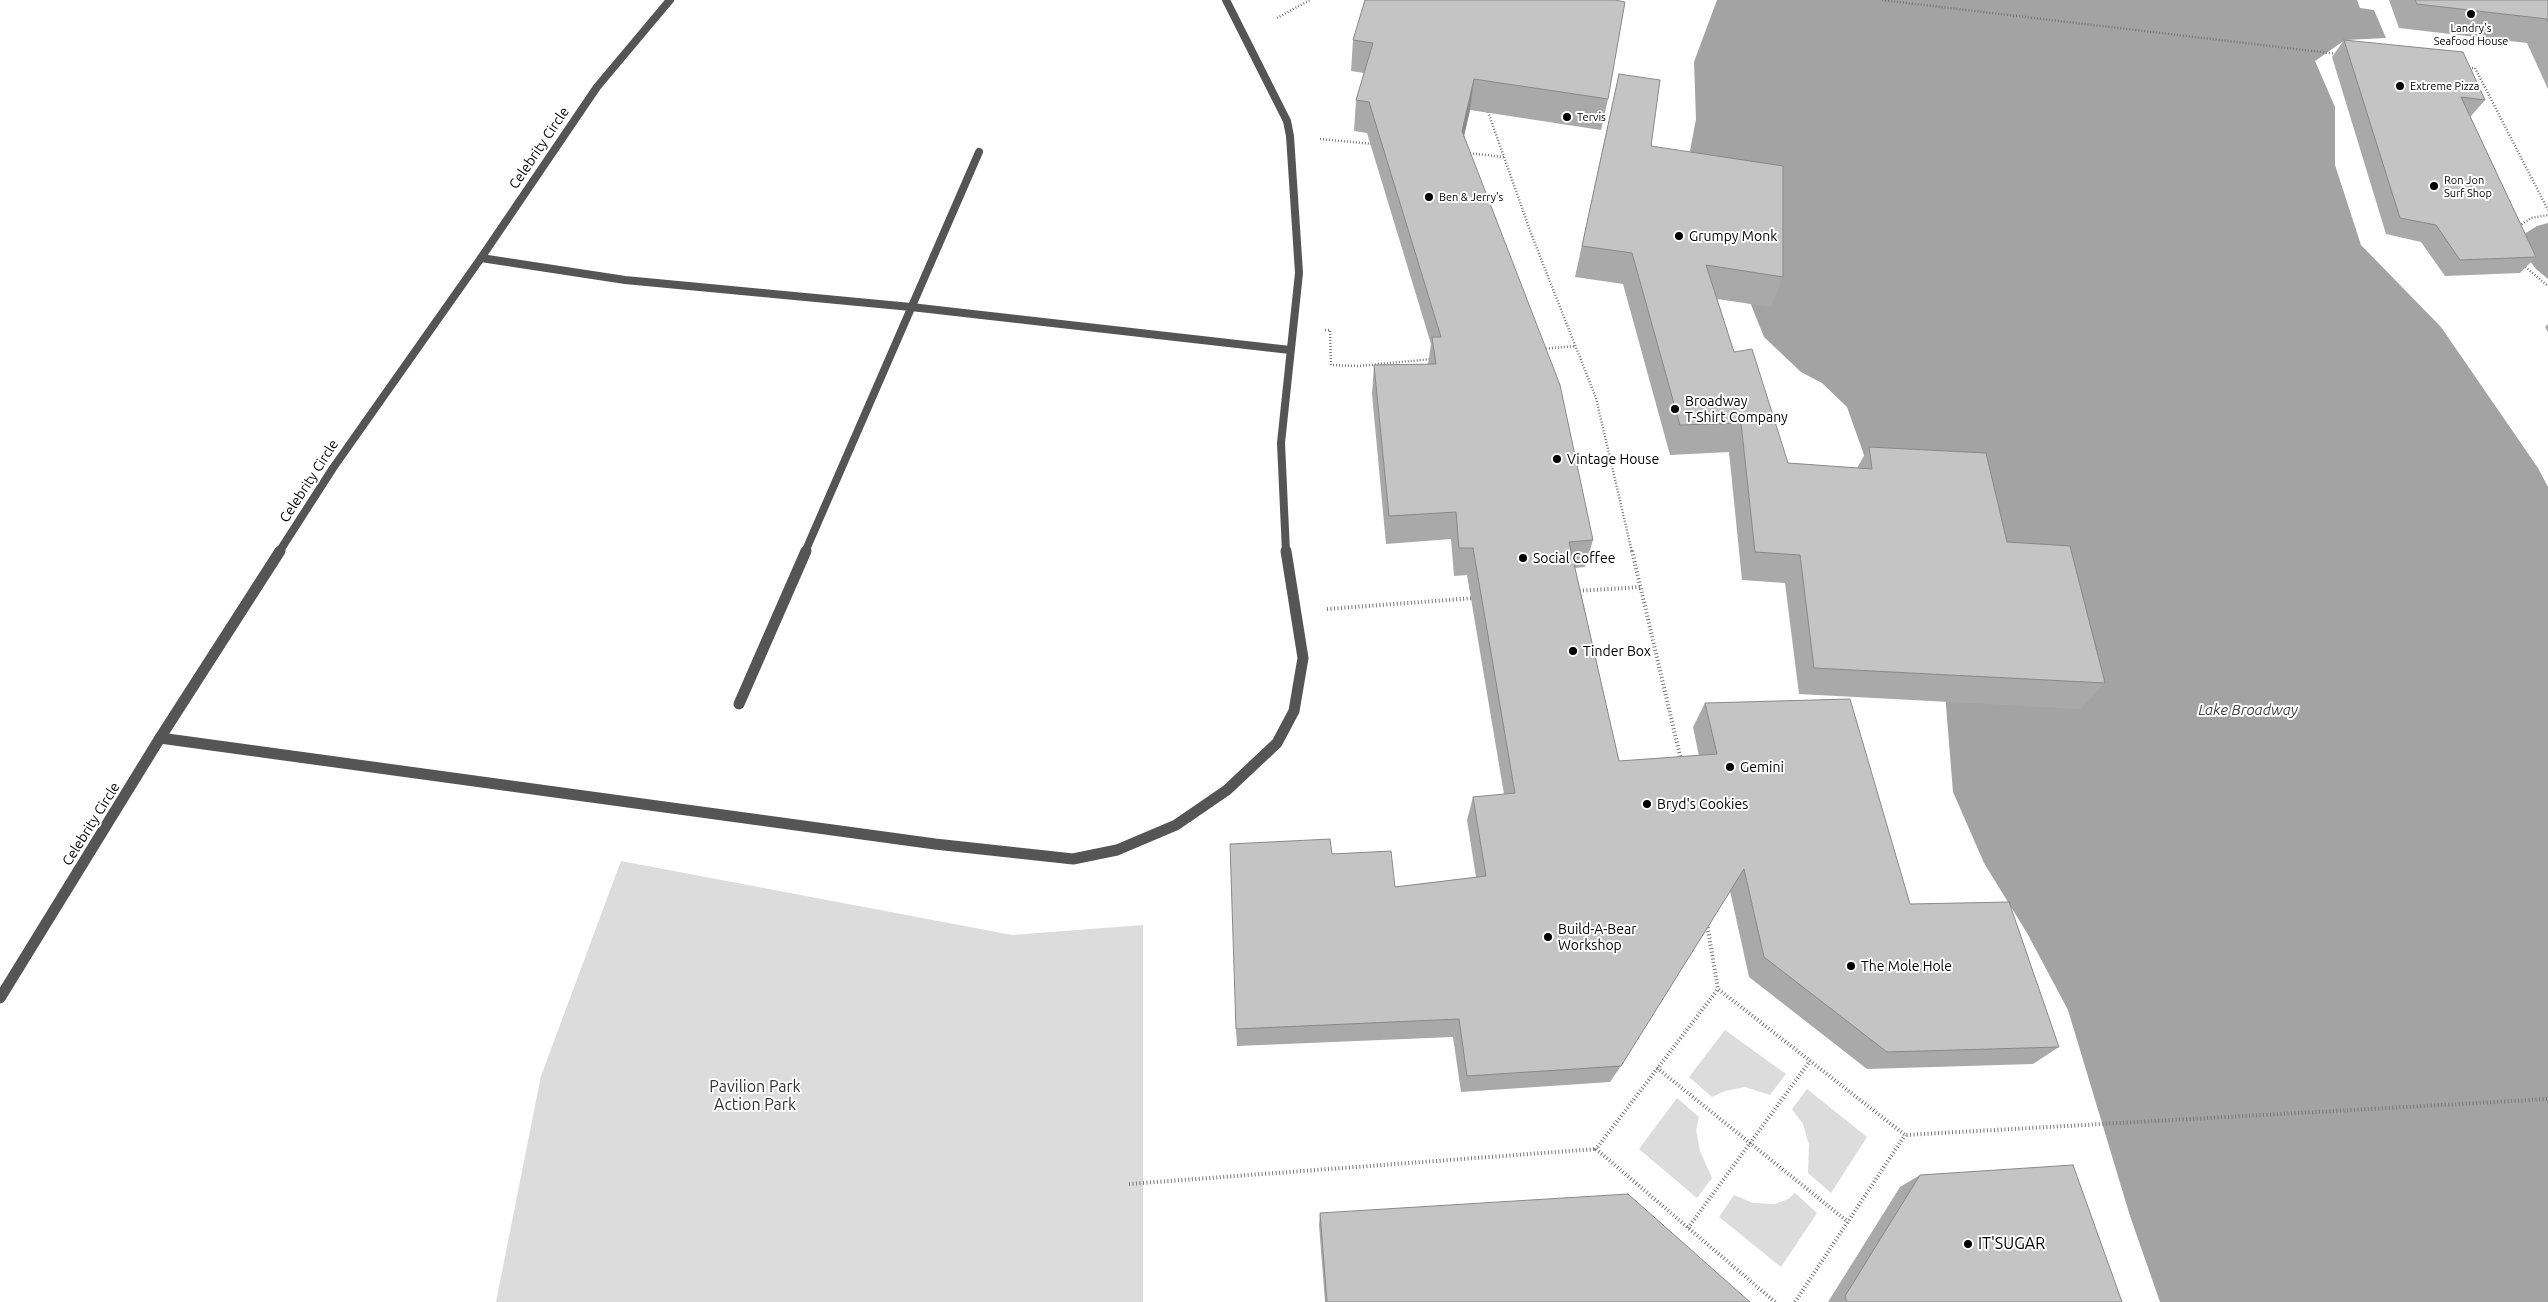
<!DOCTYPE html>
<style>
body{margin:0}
canvas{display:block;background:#fff}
</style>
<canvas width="2548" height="1302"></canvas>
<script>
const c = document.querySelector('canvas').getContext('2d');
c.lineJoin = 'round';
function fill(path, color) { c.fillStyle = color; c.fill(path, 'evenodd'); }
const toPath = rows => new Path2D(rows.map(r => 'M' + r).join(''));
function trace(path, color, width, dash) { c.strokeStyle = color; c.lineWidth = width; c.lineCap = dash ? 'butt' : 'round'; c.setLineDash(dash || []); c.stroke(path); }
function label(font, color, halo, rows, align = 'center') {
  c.font = font + ' Ubuntu,sans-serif'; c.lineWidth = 4; c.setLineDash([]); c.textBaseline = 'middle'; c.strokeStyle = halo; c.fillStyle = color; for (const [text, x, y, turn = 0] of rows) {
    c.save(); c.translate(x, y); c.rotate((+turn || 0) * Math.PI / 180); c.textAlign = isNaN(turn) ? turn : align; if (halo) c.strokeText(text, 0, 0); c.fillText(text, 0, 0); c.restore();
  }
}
fill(toPath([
 [621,861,1012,935,1143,925,1143,1302,496,1302,541,1076],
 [1725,1030,1786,1074,1770,1095,1745,1087,1725,1091,1712,1097,1689,1077],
 [1807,1089,1867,1137,1831,1193,1808,1173,1809,1145,1803,1124,1792,1109],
 [1677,1098,1699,1117,1696,1130,1700,1151,1712,1178,1697,1198,1639,1149],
 [1795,1193,1817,1213,1781,1267,1719,1217,1734,1195,1753,1203,1775,1204,1788,1199]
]), '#dcdcdc');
fill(toPath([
 [1717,0,2357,0,2360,8,2374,10,2386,38,2345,40,2315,61,2335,107,2335,165,2361,245,2441,327,2538,468,2548,487,2548,1302,2160,1302,2130,1216,2068,1010,2027,933,1984,863,1953,792,1944,681,1847,407,1822,383,1801,372,1764,337,1739,275,1716,177,1690,151,1696,119,1694,62],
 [2548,223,2548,279,2536,269,2526,256,2523,244,2526,233,2537,226]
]), '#a3a3a3');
trace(toPath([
 [1882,0,2338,54],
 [1277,18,1310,0],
 [2469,68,2475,68,2548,210],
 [1487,109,1532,236,1596,398,1632,552],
 [1320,139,1374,144],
 [1467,153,1504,157],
 [2519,226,2531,218,2548,215],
 [2523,265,2548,286],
 [1325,330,1330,330,1331,365,1359,366,1432,359],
 [1543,349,1576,346]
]), '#777', 2.5, [1, 2]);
trace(toPath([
 [1632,551,1681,760],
 [1576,591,1641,587],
 [1327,609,1475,598],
 [1707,924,1718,989],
 [1657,1068,1848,1222],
 [1129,1184,1596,1149],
 [1688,1228,1810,1061],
 [1775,1302,1596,1149,1718,989,1905,1135,2548,1099],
 [1795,1302,1905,1135]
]), '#777', 4, [1, 2.5]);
trace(toPath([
 [1226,0,1287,121,1290,136,1299,273,1281,443,1286,552],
 [481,258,625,280,911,307,1290,350],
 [805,552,979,152]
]), '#555', 8);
trace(toPath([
 [739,704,806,551],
 [160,738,935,844,1073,859,1117,850,1176,825,1227,790,1277,743,1294,711,1303,658,1286,551]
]), '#555', 11);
trace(toPath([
 [279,552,333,468,481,258,597,87,670,0]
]), '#555', 8);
trace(toPath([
 [0,998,160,738,280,551]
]), '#555', 11);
fill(toPath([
 [1365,0,1608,99,1601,130,1470,110,1464,135,1593,540,1585,567,1575,568,1619,761,1699,756,1693,727,1705,703,1910,904,2059,1047,2033,1064,1867,1069,1749,977,1730,891,1621,1066,1610,1082,1461,1092,1453,1037,1237,1046,1236,1029,1332,854,1395,887,1476,877,1467,820,1473,797,1504,794,1467,575,1454,576,1451,539,1386,544,1372,394,1374,365,1428,364,1431,344,1367,133,1354,131,1356,100,1364,73,1351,71,1353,40],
 [2389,0,2548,0,2548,89,2527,43,2399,28],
 [2344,40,2485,100,2471,116,2470,116,2536,257,2520,273,2445,276,2421,242,2386,234,2332,57],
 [1619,74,1651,146,1783,277,1771,307,1717,299,1734,352,1788,463,1857,468,1869,447,2007,542,2105,683,2081,709,1799,694,1785,583,1742,580,1729,452,1670,455,1623,284,1575,277],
 [2548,324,2548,332,2545,327],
 [1920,1175,2122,1302,1828,1302,1900,1187],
 [1320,1213,1750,1302,1325,1302,1319,1225]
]), '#a9a9a9');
fill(toPath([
 [1474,79,1470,110,1458,162,1462,131]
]), '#898989');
const building = toPath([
 [1365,0,1615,0,1625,2,1608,99,1474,79,1462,131,1560,385,1593,540,1569,542,1619,761,1717,754,1705,703,1850,699,1910,904,2009,902,2059,1047,1887,1052,1764,957,1744,869,1621,1066,1467,1076,1459,1019,1236,1029,1230,844,1330,839,1332,854,1391,851,1395,887,1486,876,1473,797,1515,793,1473,548,1459,548,1456,512,1389,516,1374,365,1436,364,1432,337,1441,337,1369,102,1356,100,1373,43,1353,40,1365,0],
 [2415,0,2548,0,2548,22,2547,19,2417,4,2415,0],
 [2344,40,2463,52,2485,100,2461,97,2536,257,2460,260,2436,225,2400,218,2344,40],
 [1619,74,1660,80,1651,146,1783,166,1783,277,1706,265,1734,352,1752,349,1788,463,1872,469,1869,447,1986,453,2007,542,2070,546,2105,683,1814,668,1800,555,1755,552,1741,423,1680,425,1632,253,1582,246,1619,74],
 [2073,1165,2122,1302,1847,1302,1845,1296,1920,1175,2073,1165],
 [1628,1194,1750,1302,1327,1302,1320,1213,1628,1194]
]);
fill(building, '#c4c4c4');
trace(building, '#898989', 1);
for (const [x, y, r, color] of [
 [2471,14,5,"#000"],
 [2400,86,5,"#000"],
 [1567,117,5,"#000"],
 [2434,186,5,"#000"],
 [1429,197,5,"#000"],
 [1679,236,5,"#000"],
 [1675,409,5,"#000"],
 [1557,459,5,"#000"],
 [1523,558,5,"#000"],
 [1573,651,5,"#000"],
 [1730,767,5,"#000"],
 [1647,804,5,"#000"],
 [1548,937,5,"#000"],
 [1851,966,5,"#000"],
 [1968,1244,5,"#000"]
]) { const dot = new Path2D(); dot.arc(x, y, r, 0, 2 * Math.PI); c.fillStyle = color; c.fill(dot); trace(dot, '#fff', 2); }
label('11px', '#000', '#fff', [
 ["Landry's",2471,28,"center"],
 ["Seafood House",2471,41,"center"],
 ["Extreme Pizza",2410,86],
 ["Tervis",1577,117],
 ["Ron Jon",2444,180],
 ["Surf Shop",2444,193],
 ["Ben & Jerry's",1439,197]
], 'left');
label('14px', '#000', '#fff', [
 ["Celebrity Circle",539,148,-56],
 ["Celebrity Circle",309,481,-57],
 ["Celebrity Circle",91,824,-58]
]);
label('14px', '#000', '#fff', [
 ["Grumpy Monk",1689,236],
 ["Broadway",1685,401],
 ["T-Shirt Company",1685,417],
 ["Vintage House",1567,459],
 ["Social Coffee",1533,558],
 ["Tinder Box",1583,651],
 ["Gemini",1740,767],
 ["Bryd's Cookies",1657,804],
 ["Build-A-Bear",1558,929],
 ["Workshop",1558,945],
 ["The Mole Hole",1861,966]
], 'left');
label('italic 15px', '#444', '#fff', [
 ["Lake Broadway",2248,710]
]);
label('16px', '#333', '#fff', [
 ["Pavilion Park",755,1087],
 ["Action Park",755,1105]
]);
label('16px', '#000', '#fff', [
 ["IT'SUGAR",1978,1244]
], 'left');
</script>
